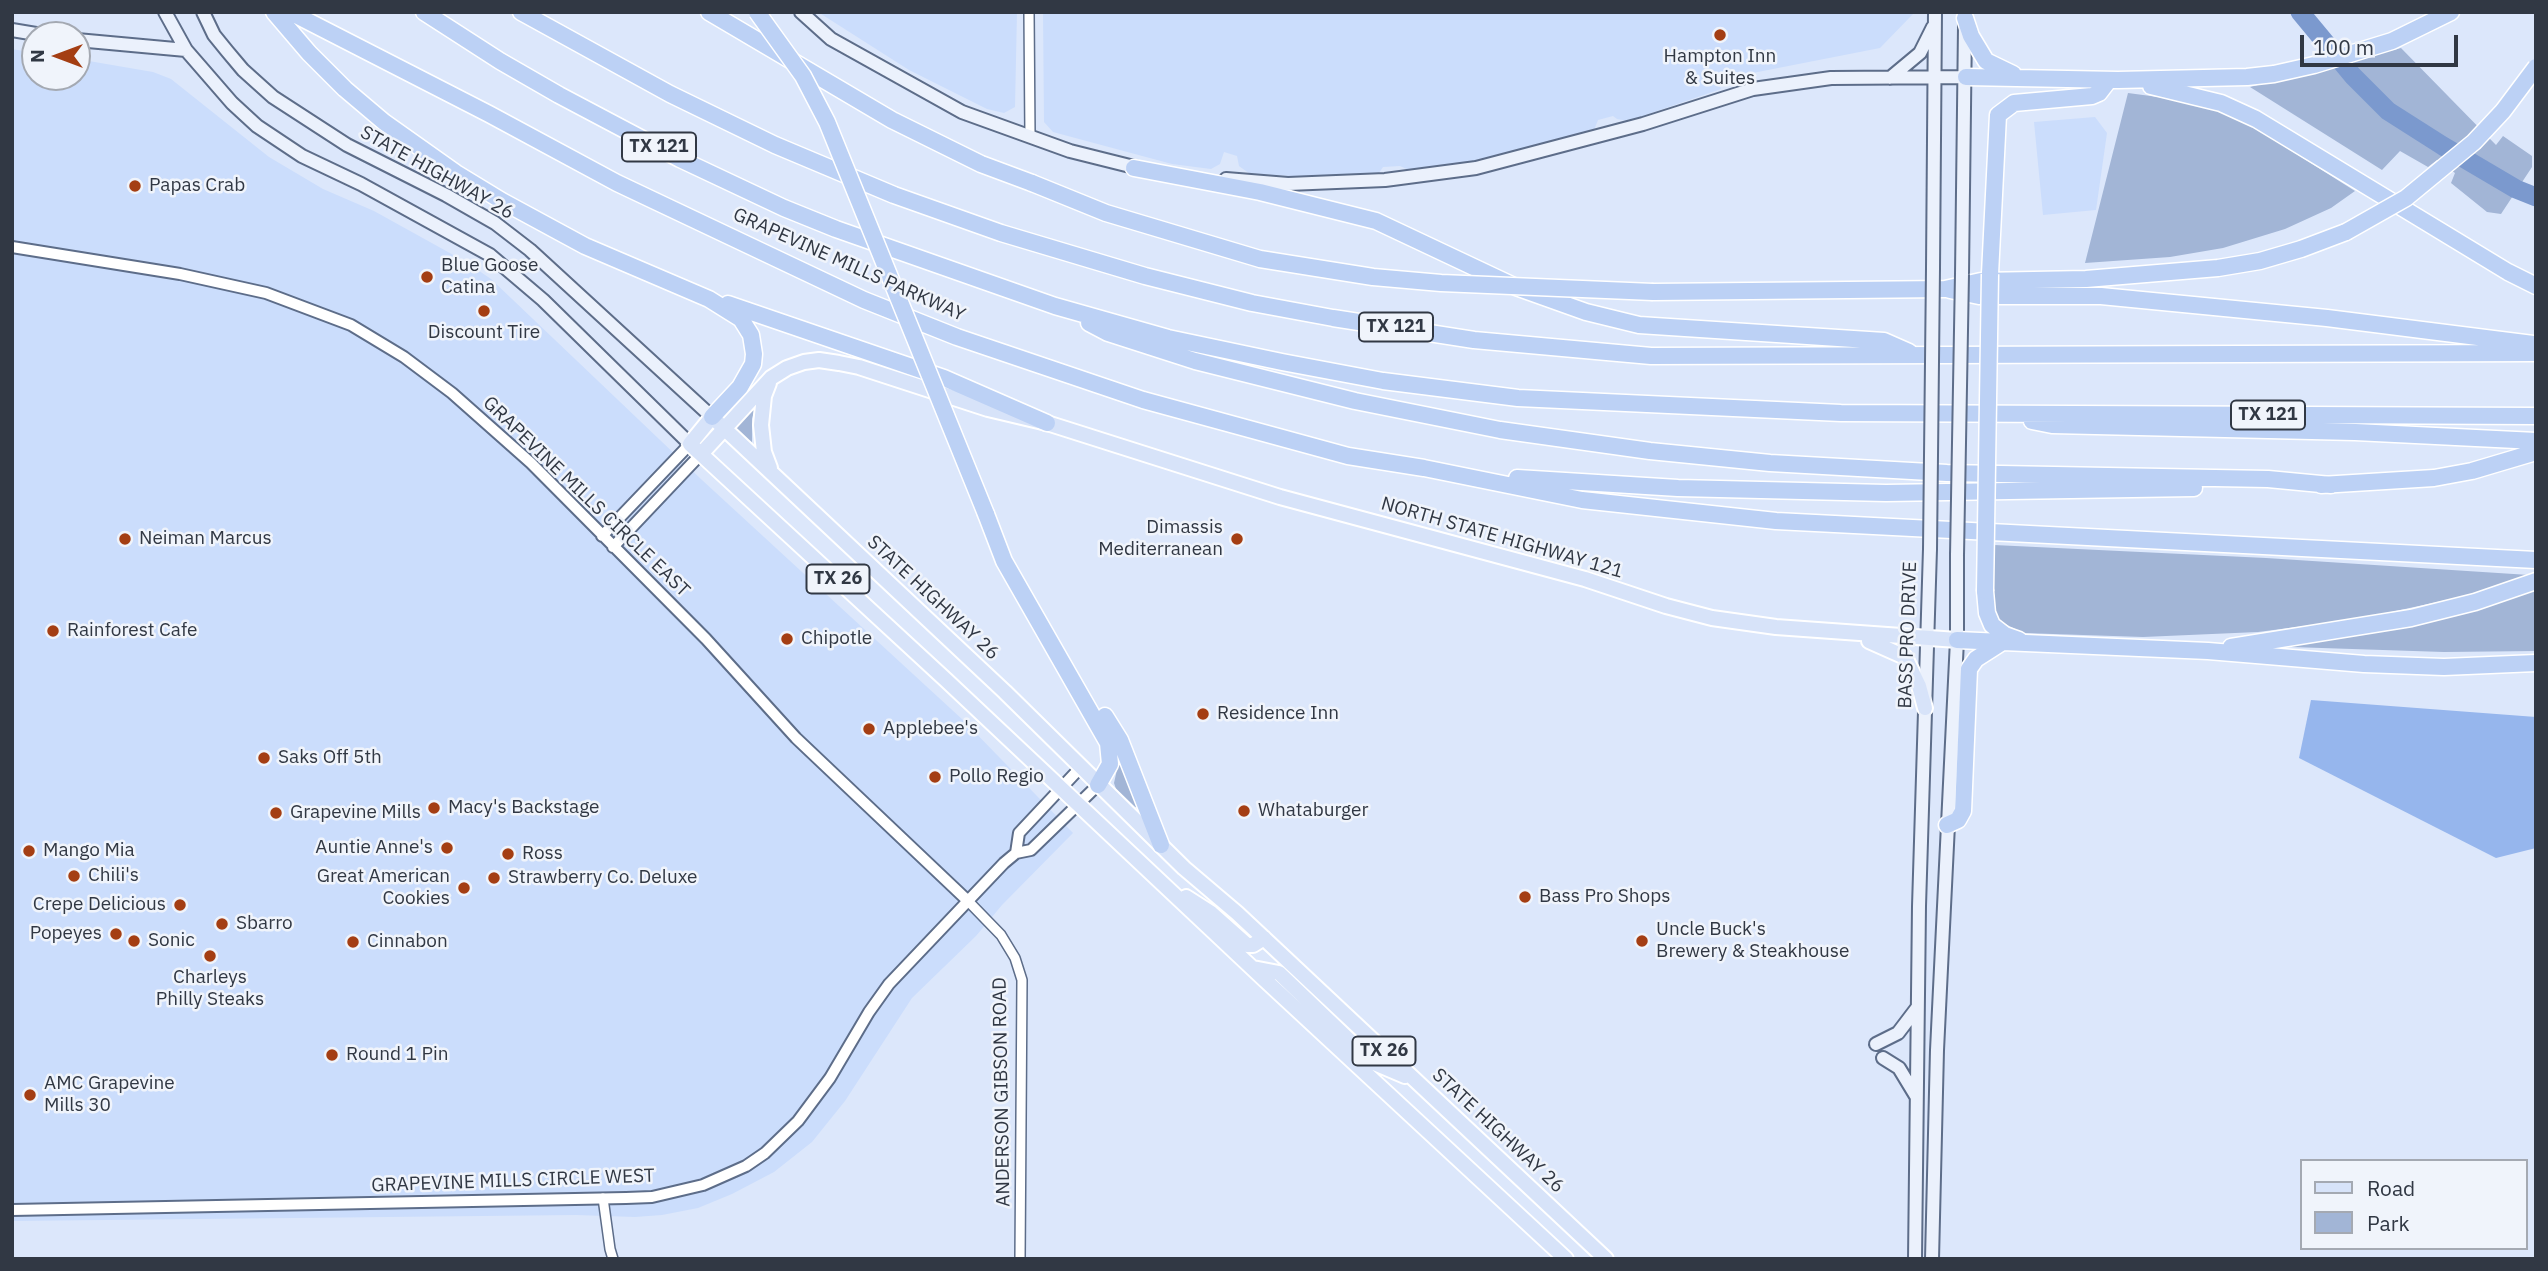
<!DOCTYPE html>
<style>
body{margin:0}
#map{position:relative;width:2548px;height:1271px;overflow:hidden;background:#dce7fb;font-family:"IBM Plex Sans",sans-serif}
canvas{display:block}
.frame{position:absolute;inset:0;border:14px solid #313844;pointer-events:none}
.legend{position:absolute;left:2300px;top:1159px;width:228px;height:91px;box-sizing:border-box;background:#f0f4fb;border:2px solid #a4a9b2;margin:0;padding:9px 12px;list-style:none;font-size:21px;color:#313844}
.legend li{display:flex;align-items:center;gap:14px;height:35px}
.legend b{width:35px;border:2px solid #a4a9b2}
.north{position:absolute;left:21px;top:21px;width:70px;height:70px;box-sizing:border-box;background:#f0f4fb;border:2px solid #a4a9b2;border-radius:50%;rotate:270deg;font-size:19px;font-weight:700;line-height:28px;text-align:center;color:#313844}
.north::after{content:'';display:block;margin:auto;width:24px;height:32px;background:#a43e13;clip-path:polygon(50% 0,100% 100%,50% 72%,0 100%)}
.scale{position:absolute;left:2300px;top:35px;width:158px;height:32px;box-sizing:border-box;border:4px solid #313844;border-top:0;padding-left:9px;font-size:21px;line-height:24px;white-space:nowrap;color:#313844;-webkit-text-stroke:5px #f0f4fb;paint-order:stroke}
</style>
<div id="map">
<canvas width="2548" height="1271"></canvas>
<div class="frame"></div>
<ul class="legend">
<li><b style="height:9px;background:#d7e3f9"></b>Road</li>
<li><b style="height:19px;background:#a2b5d6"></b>Park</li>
</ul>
<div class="north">N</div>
<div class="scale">100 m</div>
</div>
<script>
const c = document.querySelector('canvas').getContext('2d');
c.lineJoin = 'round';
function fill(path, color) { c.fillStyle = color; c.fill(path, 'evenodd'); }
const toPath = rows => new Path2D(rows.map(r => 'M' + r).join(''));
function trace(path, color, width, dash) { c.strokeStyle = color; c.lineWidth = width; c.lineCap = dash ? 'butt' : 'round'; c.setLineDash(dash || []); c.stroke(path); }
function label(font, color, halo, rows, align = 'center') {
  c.font = font + ' "IBM Plex Sans",sans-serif'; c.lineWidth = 5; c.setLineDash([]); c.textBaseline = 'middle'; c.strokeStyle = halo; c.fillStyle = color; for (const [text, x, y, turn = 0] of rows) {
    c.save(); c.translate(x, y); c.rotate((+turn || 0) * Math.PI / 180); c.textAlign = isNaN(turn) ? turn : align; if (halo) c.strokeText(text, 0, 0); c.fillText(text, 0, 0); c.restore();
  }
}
fill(toPath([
 [818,12,1017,12,1015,107,1004,113,987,109,909,70],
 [1043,12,1912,12,1913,14,1880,48,1717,80,1721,89,1628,121,1617,119,1613,116,1598,120,1594,130,1587,134,1482,162,1413,172,1400,166,1383,167,1379,173,1372,175,1313,177,1250,174,1239,166,1237,156,1224,152,1220,164,1211,169,1172,164,1053,132,1044,122],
 [12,49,35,53,35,77,77,77,77,59,153,72,171,79,269,157,323,189,374,211,466,262,491,279,702,480,963,720,1073,833,1002,905,976,936,912,998,845,1101,812,1142,774,1172,732,1194,698,1208,662,1215,635,1217,576,1215,12,1221],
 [2095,117,2107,133,2096,210,2043,215,2034,122]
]), '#cbddfc');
fill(toPath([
 [2401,48,2496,145,2503,136,2532,156,2532,167,2501,214,2487,212,2451,183,2455,173,2437,160,2428,167,2400,151,2382,170,2250,87],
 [2128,93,2203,103,2238,117,2355,191,2331,208,2285,229,2223,248,2170,257,2085,263],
 [756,405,752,419,752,445,733,429],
 [1994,545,2266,558,2529,575,2474,594,2359,619,2258,632,2143,637,2023,633,1999,621,1993,608],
 [2536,588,2536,651,2444,652,2291,647,2291,643],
 [1120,756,1139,807,1135,807,1116,789,1114,783]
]), '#a2b5d6');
fill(toPath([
 [2311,700,2536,717,2536,848,2496,858,2299,758]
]), '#96b6ed');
trace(toPath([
 [2300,12,2353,76,2388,111,2443,146,2516,189,2536,197]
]), '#7b99ce', 19);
const minor = toPath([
 [1029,12,1030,137],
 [968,901,1001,935,1015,958,1022,980,1020,1259],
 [603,1198,610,1249,613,1259]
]);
const tertiary = toPath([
 [12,247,180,274,266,293,351,325,404,357,452,393,531,463,706,639,796,738,968,901],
 [602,536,690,444],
 [613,547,701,454],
 [1016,853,1019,833,1080,768],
 [12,1210,626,1198,652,1197,703,1185,746,1166,765,1153,798,1121,830,1078,869,1012,889,984,1004,863,1016,853,1031,850,1098,785]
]);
const secondary = toPath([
 [165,12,186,50,232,103,257,126,302,156,361,184,490,255,543,300,690,444],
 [203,12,214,35,227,51,243,70,273,97,347,145,446,195,495,223,530,250,712,417],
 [801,12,831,39,962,112,1070,151,1142,169],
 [12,30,42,35],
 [77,40,186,50],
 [1890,78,1920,53,1933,27],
 [1226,179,1288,184,1385,180,1476,168,1643,124,1753,89,1831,78,1966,77],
 [1933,268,1935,12],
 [1962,274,1965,26],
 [1876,1044,1898,1033,1917,1008],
 [1883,1058,1899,1068,1916,1096],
 [1915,1259,1919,906,1930,549],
 [1932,1259,1937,1050,1957,640,1957,555]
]);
const primary = toPath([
 [769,383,764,396,761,425,764,452,770,468],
 [701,454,771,378,787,368,804,362,819,360,839,363,859,367,988,409,1047,423,1280,497,1585,579,1666,606,1712,618,1776,627,1957,640],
 [1869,641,1905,657,1919,686,1925,708],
 [1186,897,1211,913,1247,945,1253,945,1264,938],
 [1253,968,1279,973,1372,1062,1405,1076],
 [1566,1259,1265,980,946,680,690,444,712,417,1005,692,1184,868,1237,913,1606,1259]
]);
const motorway = toPath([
 [274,12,309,53,345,89,384,122,456,173,502,201,585,246,709,299,741,319,751,335,754,354,753,364,740,387,712,417],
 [290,12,489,114,617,183,864,300,957,337,1143,400,1348,456,1424,468,1582,500,1776,521,2536,560],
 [424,12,500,61,559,95,680,159,784,208,836,229,1055,306,1168,338,1282,362,1383,381,1518,398,1841,413,2536,416],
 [521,12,670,94,775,145,894,195,1001,233,1145,276,1252,303,1333,318,1474,340,1651,356,2536,353],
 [709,12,892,120,981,164,1032,183],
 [1965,18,1971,36,1986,61,2013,74],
 [1966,77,2118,80,2247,77,2274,74,2314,65,2392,41,2451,12],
 [2151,86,2221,103,2256,119,2508,272,2536,286],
 [1134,168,1260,192,1376,221,1516,287,1586,312,1639,325,1884,341,1909,352],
 [1990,274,1998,115,2014,103,2092,96,2099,93,2109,80],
 [1950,290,1979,296,2101,296,2327,318,2533,344],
 [1653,292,1945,289,1981,281,2086,279,2218,268,2260,261,2301,249,2346,232],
 [728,304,944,378,1047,423],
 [1089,323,1108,333,1195,361,1355,401,1500,430,1650,451,1770,463,1947,473,2268,479,2331,485],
 [2032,421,2052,425,2355,432,2536,441],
 [1517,478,1678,488,1886,493,2194,488],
 [2321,485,2434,478,2472,471,2536,452],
 [986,514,1004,561,1108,743,1110,764,1098,785],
 [1985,591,1987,613,1992,625,2005,635,2019,640],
 [1957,640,2208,651,2364,664,2444,667,2536,663],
 [2231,647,2411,618,2475,602,2536,581],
 [1105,716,1120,740,1161,845],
 [1947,825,1958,820,1963,811,1969,669,1976,659,2001,643]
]);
trace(minor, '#5d6d89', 12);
trace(tertiary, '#5d6d89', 14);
trace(secondary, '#5d6d89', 16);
trace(primary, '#fff', 18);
trace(motorway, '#fff', 19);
trace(minor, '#fff', 9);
trace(tertiary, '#fff', 10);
trace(secondary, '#ebf1fc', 12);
trace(primary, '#d7e3f9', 14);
trace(motorway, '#bcd1f5', 16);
const secondaryBridge = toPath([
 [1930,549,1933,268],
 [1957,555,1962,274]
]);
const motorwayBridge = toPath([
 [757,12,803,76,827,122,986,514],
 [1032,183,1106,213,1260,259,1373,277,1441,283,1653,292],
 [2346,232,2406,198,2474,142,2503,111,2536,67],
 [1985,591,1990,274]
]);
trace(secondaryBridge, '#5d6d89', 16, []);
trace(motorwayBridge, '#fff', 19, []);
trace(secondaryBridge, '#ebf1fc', 12);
trace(motorwayBridge, '#bcd1f5', 16);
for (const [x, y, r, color] of [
 [1720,35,7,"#a43e13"],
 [135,186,7,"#a43e13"],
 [427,277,7,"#a43e13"],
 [484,311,7,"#a43e13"],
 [125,539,7,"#a43e13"],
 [1237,539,7,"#a43e13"],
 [53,631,7,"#a43e13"],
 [787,639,7,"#a43e13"],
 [1203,714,7,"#a43e13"],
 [869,729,7,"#a43e13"],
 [264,758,7,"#a43e13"],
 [935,777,7,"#a43e13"],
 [434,808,7,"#a43e13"],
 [1244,811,7,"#a43e13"],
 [276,813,7,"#a43e13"],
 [447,848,7,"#a43e13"],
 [29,851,7,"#a43e13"],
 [508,854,7,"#a43e13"],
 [74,876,7,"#a43e13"],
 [494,878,7,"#a43e13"],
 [464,888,7,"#a43e13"],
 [1525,897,7,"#a43e13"],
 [180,905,7,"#a43e13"],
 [222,924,7,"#a43e13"],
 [116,934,7,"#a43e13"],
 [134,941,7,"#a43e13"],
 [1642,941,7,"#a43e13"],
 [353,942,7,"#a43e13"],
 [210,956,7,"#a43e13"],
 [332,1055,7,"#a43e13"],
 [30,1095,7,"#a43e13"]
]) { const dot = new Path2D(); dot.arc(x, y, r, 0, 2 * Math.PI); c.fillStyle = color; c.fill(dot); trace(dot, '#f0f4fb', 2.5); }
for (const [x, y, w] of [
 [659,147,74],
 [1396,327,74],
 [2268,415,74],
 [838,579,63],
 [1384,1051,63]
]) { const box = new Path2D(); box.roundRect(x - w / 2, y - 14.5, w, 29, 5); c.fillStyle = '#f0f4fb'; c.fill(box); trace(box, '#313844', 2); }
label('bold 18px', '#313844', null, [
 ["TX 121",659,147],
 ["TX 121",1396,327],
 ["TX 121",2268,415],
 ["TX 26",838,579],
 ["TX 26",1384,1051]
]);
label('19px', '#313844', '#f0f4fb', [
 ["Hampton Inn",1720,57,"center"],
 ["& Suites",1720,79,"center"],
 ["Papas Crab",149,186],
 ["Blue Goose",441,266],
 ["Catina",441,288],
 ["Discount Tire",484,333,"center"],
 ["Dimassis",1223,528,"right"],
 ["Mediterranean",1223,550,"right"],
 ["Neiman Marcus",139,539],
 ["Rainforest Cafe",67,631],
 ["Chipotle",801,639],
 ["Residence Inn",1217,714],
 ["Applebee's",883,729],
 ["Saks Off 5th",278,758],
 ["Pollo Regio",949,777],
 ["Macy's Backstage",448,808],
 ["Whataburger",1258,811],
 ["Grapevine Mills",290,813],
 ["Auntie Anne's",433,848,"right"],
 ["Mango Mia",43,851],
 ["Ross",522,854],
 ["Chili's",88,876],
 ["Great American",450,877,"right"],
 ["Cookies",450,899,"right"],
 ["Strawberry Co. Deluxe",508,878],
 ["Bass Pro Shops",1539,897],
 ["Crepe Delicious",166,905,"right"],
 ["Sbarro",236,924],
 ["Uncle Buck's",1656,930],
 ["Brewery & Steakhouse",1656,952],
 ["Popeyes",102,934,"right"],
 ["Sonic",148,941],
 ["Cinnabon",367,942],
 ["Charleys",210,978,"center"],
 ["Philly Steaks",210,1000,"center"],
 ["Round 1 Pin",346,1055],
 ["AMC Grapevine",44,1084],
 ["Mills 30",44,1106]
], 'left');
label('19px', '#313844', '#f0f4fb', [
 ["STATE HIGHWAY 26",437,173,29],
 ["GRAPEVINE MILLS PARKWAY",849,265,24],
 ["GRAPEVINE MILLS CIRCLE EAST",586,497,44],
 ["NORTH STATE HIGHWAY 121",1502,538,16],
 ["STATE HIGHWAY 26",933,598,43],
 ["BASS PRO DRIVE",1908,635,-88],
 ["ANDERSON GIBSON ROAD",1002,1092,-91],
 ["STATE HIGHWAY 26",1498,1131,43],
 ["GRAPEVINE MILLS CIRCLE WEST",513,1181,-2]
]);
</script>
